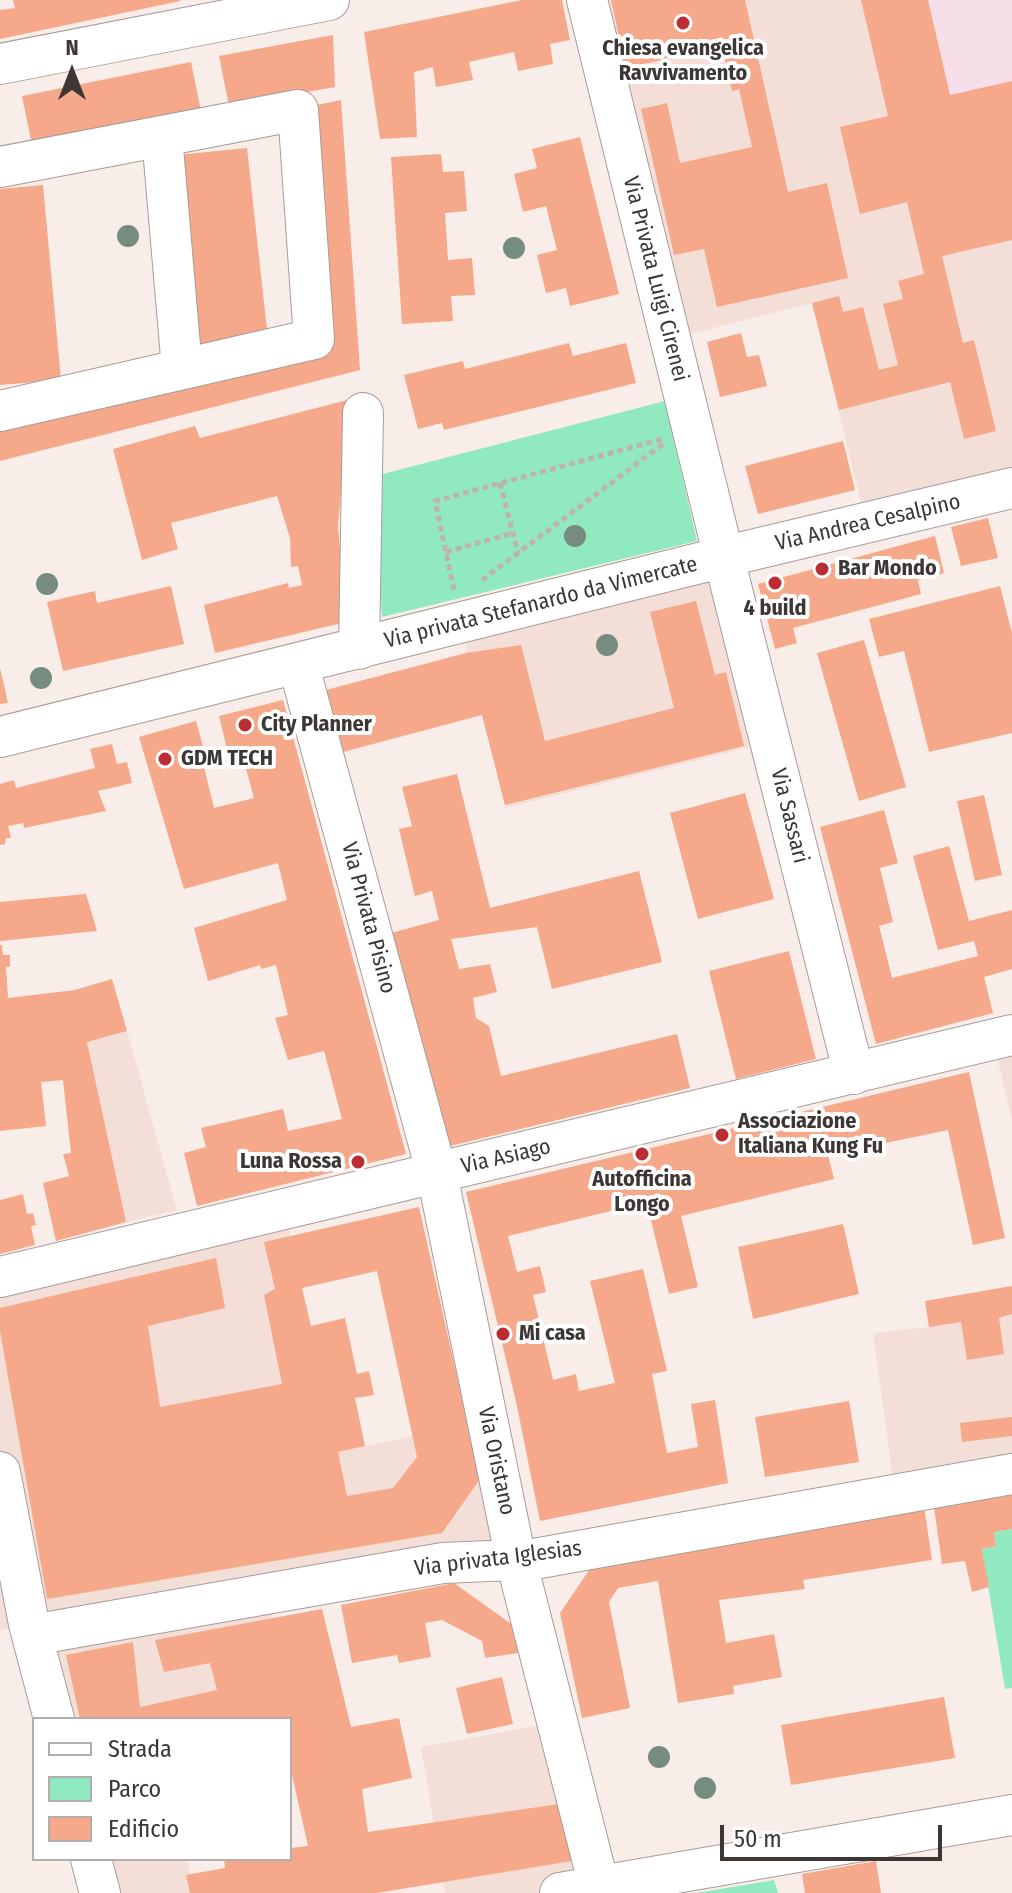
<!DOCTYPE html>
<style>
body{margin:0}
#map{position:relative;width:1012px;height:1893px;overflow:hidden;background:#f9ede9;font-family:"Fira Sans Condensed",sans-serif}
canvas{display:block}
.legend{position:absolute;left:32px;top:1717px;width:260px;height:144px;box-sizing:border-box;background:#fff;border:2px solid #b1afae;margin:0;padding:10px 14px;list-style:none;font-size:24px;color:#3c3735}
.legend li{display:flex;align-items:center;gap:16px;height:40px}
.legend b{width:40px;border:2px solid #b1afae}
.north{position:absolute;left:32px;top:32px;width:80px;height:80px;-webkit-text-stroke:6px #fff;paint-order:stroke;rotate:0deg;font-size:22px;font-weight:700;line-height:32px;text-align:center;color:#3c3735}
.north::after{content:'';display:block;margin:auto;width:28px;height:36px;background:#3c3735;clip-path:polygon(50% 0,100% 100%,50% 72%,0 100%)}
.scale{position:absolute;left:720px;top:1825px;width:222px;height:36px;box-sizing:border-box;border:4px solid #3c3735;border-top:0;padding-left:10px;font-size:24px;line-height:28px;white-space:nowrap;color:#3c3735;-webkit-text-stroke:6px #fff;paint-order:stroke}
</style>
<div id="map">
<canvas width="1012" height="1893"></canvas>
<ul class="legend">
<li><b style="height:10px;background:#fff"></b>Strada</li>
<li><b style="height:22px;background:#91e9c0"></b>Parco</li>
<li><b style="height:22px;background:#f5a88a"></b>Edificio</li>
</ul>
<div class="north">N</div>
<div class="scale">50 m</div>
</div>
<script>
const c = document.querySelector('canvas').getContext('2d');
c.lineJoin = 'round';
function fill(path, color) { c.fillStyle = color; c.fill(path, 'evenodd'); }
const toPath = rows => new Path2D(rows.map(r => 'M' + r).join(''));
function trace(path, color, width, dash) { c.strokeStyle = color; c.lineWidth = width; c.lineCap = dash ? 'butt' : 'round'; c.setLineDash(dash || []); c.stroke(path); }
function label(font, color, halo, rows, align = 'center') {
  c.font = font + ' "Fira Sans Condensed",sans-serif'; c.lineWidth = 8; c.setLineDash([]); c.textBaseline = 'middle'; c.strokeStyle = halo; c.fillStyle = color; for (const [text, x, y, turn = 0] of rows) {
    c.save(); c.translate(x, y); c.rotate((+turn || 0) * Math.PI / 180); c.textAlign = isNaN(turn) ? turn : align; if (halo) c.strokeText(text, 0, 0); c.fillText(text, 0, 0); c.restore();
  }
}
fill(toPath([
 [861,0,1012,0,1012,177,907,202]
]), '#f7dfea');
fill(toPath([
 [587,0,861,0,907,202,1012,177,1012,488,866,523,812,303,670,339],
 [724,557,770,742,505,808,460,623],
 [127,1031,177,1210,126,1222,87,1042],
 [1012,1035,1012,1120,993,1040],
 [285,1210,338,1452,488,1420,516,1560,268,1594,290,1719,54,1719,29,1625,0,1630,0,1277],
 [1012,1286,1012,1474,895,1495,873,1333,929,1327,925,1301],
 [557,1722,599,1886,560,1893,445,1893,421,1747],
 [91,1859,187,1859,193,1893,100,1893]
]), '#f3dfd7');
fill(toPath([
 [665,401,697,541,382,617,371,477],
 [1012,1529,1012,1688,1005,1689,982,1549,996,1546,994,1532],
 [774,1880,778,1893,697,1893]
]), '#91e9c0');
fill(toPath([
 [13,0,180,0,180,1,0,39,0,10,15,8],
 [522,0,562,0,570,40,550,44,553,64,518,71,514,52,469,62,473,80,436,87,433,67,414,72,417,137,380,139,364,32],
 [611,0,745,0,788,192,827,183,848,278,717,307,704,249,674,255,641,109,667,103,680,163,752,147,739,89,732,91,722,46,626,68],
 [861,0,928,0,950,95,1012,81,1012,240,942,256,963,343,974,340,996,431,964,439,950,382,839,410,812,303,839,296,843,312,863,307,879,370,898,365,883,304,903,299,898,281,924,274,907,202,860,214,840,127,888,116],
 [333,35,335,87,229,106,219,56],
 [191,62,201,111,32,145,22,96],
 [341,100,360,370,0,461,0,430,328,349,312,106],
 [580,137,619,294,570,306,566,288,546,293,537,255,557,250,546,206,523,212,514,174,537,168,532,149],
 [247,148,268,339,197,347,177,155],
 [441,154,443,172,464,171,467,211,445,213,448,260,472,258,475,295,451,296,453,321,402,324,391,157],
 [43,185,61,380,0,385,0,189],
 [741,333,747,357,759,355,767,386,720,397,707,342],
 [569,343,573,356,626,343,636,383,444,430,442,423,418,429,404,375,463,361,465,369],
 [355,398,342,480,338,526,346,622,215,653,204,605,288,583,289,588,302,585,298,566,291,567,290,538,277,496,171,523,178,549,142,560,113,449,195,426,200,438],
 [843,441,855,490,758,514,745,466],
 [988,518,998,558,961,566,951,527],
 [935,536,944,573,918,580,921,594,793,628,797,643,775,649,758,584],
 [171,586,184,644,63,671,47,602,95,591,97,603],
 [1000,586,1012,633,1012,733,929,752,904,651,879,657,869,619],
 [696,601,715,675,726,672,744,746,505,805,482,715,343,752,326,690,466,653,521,645,545,741,674,708,650,612],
 [864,640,906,787,859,801,817,653],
 [0,668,8,703,0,704],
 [283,700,406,1154,197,1206,184,1153,206,1147,201,1128,283,1109,288,1131,342,1119,324,1051,288,1060,275,1018,288,1015,276,965,261,969,260,965,208,981,194,928,287,900,278,863,184,889,139,737,196,721,203,746,199,747,214,808,254,798,245,765,232,769,219,716],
 [112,744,117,764,127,762,132,783,98,791,106,811,24,828,23,823,8,826,11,838,6,838,5,844,0,845,0,784,14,780,16,788,95,768,90,749],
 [457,774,490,908,639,871,662,962,552,989,537,927,451,939,459,969,490,964,497,992,473,998,476,1018,489,1026,501,1076,677,1034,690,1088,450,1146,391,933,439,920,432,891,415,896,399,829,412,826,402,787],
 [745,793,774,899,698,919,670,813],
 [984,795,1002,875,975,881,957,801],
 [884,810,898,863,880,868,893,922,879,926,892,978,978,956,974,941,938,950,913,856,949,846,969,921,1012,910,1012,969,984,977,993,1013,876,1044,820,827],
 [86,894,97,931,0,941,0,902],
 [0,945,2,945,3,955,10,955,10,967,6,967,8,998,75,990,112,979,127,1031,87,1042,126,1222,56,1241,43,1183,69,1176,63,1154,71,1153,63,1080,41,1082,46,1126,0,1131],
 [789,951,816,1059,736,1079,709,971],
 [969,1072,1005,1238,973,1245,948,1130,828,1155,834,1179,681,1216,698,1287,669,1294,650,1216,659,1213,656,1200,508,1236,517,1272,540,1266,546,1292,533,1295,553,1380,576,1374,579,1391,615,1383,590,1281,643,1269,667,1371,652,1374,667,1453,698,1447,691,1404,715,1400,728,1483,540,1521,517,1406,466,1192],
 [23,1194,27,1214,33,1213,36,1225,31,1226,35,1245,0,1254,0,1200],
 [419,1207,480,1479,442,1533,47,1599,0,1331,0,1308,216,1258,225,1308,148,1326,160,1407,282,1384,264,1295,275,1289,264,1242],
 [377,1271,417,1457,393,1488,347,1496,338,1452,365,1446,355,1398,374,1395,369,1371,357,1374,345,1318,311,1326,302,1288],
 [843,1224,859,1294,753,1319,738,1247],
 [1012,1286,1012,1314,999,1318,1004,1354,967,1360,961,1322,929,1327,925,1301],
 [849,1401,859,1462,765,1477,755,1417],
 [1012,1417,1012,1436,962,1442,960,1423],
 [1012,1495,1012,1529,994,1532,996,1546,982,1549,989,1587,972,1592,965,1561,942,1564,934,1507],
 [924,1506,932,1560,803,1580,805,1589,719,1600,726,1643,774,1634,782,1677,733,1686,734,1694,678,1703,658,1581,618,1588,609,1602,630,1708,582,1718,560,1613,598,1557],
 [454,1583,514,1626,518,1653,485,1658,482,1641,442,1620,425,1623,431,1657,399,1663,397,1655,352,1663,341,1605],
 [322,1609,351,1727,399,1718,412,1778,362,1789,368,1832,559,1804,572,1861,377,1893,190,1893,186,1875,225,1868,224,1859,290,1859,290,1848,308,1846,290,1766,290,1719,80,1719,66,1655,133,1642,140,1707,217,1690,210,1663,164,1672,155,1640],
 [502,1677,513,1724,467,1734,456,1688],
 [944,1697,955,1758,791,1785,781,1725],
 [876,1861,881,1893,805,1893,802,1874]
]), '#f5a88a');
const minor = toPath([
 [587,0,732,590,854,1074],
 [0,64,329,0],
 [162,136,182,369],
 [0,167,298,110,314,339,0,411],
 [359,649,363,413],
 [298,663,437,1174,516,1560,599,1886],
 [0,737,752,550,1012,488],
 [0,1277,1012,1035],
 [0,1472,29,1624,54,1719],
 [32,1635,443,1563,534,1559,1012,1474],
 [91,1859,100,1893],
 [560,1893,1012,1815]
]);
trace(minor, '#a79c98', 42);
trace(toPath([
 [500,483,518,553],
 [446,552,513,533],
 [482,580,663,444],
 [454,590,435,501,662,439]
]), '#bdb3af', 5, [6, 4]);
trace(minor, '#fff', 40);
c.fillStyle = '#768c80';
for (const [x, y] of [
 [128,236],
 [514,248],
 [575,536],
 [47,584],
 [607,645],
 [41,678],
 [659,1757],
 [705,1788]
]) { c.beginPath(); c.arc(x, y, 11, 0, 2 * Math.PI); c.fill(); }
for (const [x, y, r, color] of [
 [683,23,8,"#bc2c33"],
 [822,569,8,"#bc2c33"],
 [775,583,8,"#bc2c33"],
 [245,725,8,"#bc2c33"],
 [165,759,8,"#bc2c33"],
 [722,1135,8,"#bc2c33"],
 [642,1154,8,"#bc2c33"],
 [358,1162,8,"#bc2c33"],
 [503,1334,8,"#bc2c33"]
]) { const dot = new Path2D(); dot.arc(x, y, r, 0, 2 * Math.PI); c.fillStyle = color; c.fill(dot); trace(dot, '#fff', 3); }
label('bold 22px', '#3c3735', '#fff', [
 ["Chiesa evangelica",683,49,"center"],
 ["Ravvivamento",683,74,"center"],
 ["Bar Mondo",838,569],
 ["4 build",775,609,"center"],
 ["City Planner",261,725],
 ["GDM TECH",181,759],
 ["Associazione",738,1122],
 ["Italiana Kung Fu",738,1147],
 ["Luna Rossa",342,1162,"right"],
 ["Autofficina",642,1180,"center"],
 ["Longo",642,1205,"center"],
 ["Mi casa",519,1334]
], 'left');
label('22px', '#3c3735', '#fff', [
 ["Via Privata Luigi Cirenei",655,279,76],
 ["Via Andrea Cesalpino",868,523,-13],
 ["Via privata Stefanardo da Vimercate",541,603,-14],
 ["Via Sassari",789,816,76],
 ["Via Privata Pisino",368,918,75],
 ["Via Asiago",506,1157,-13],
 ["Via Oristano",496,1461,78],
 ["Via privata Iglesias",498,1559,-7]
]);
</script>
